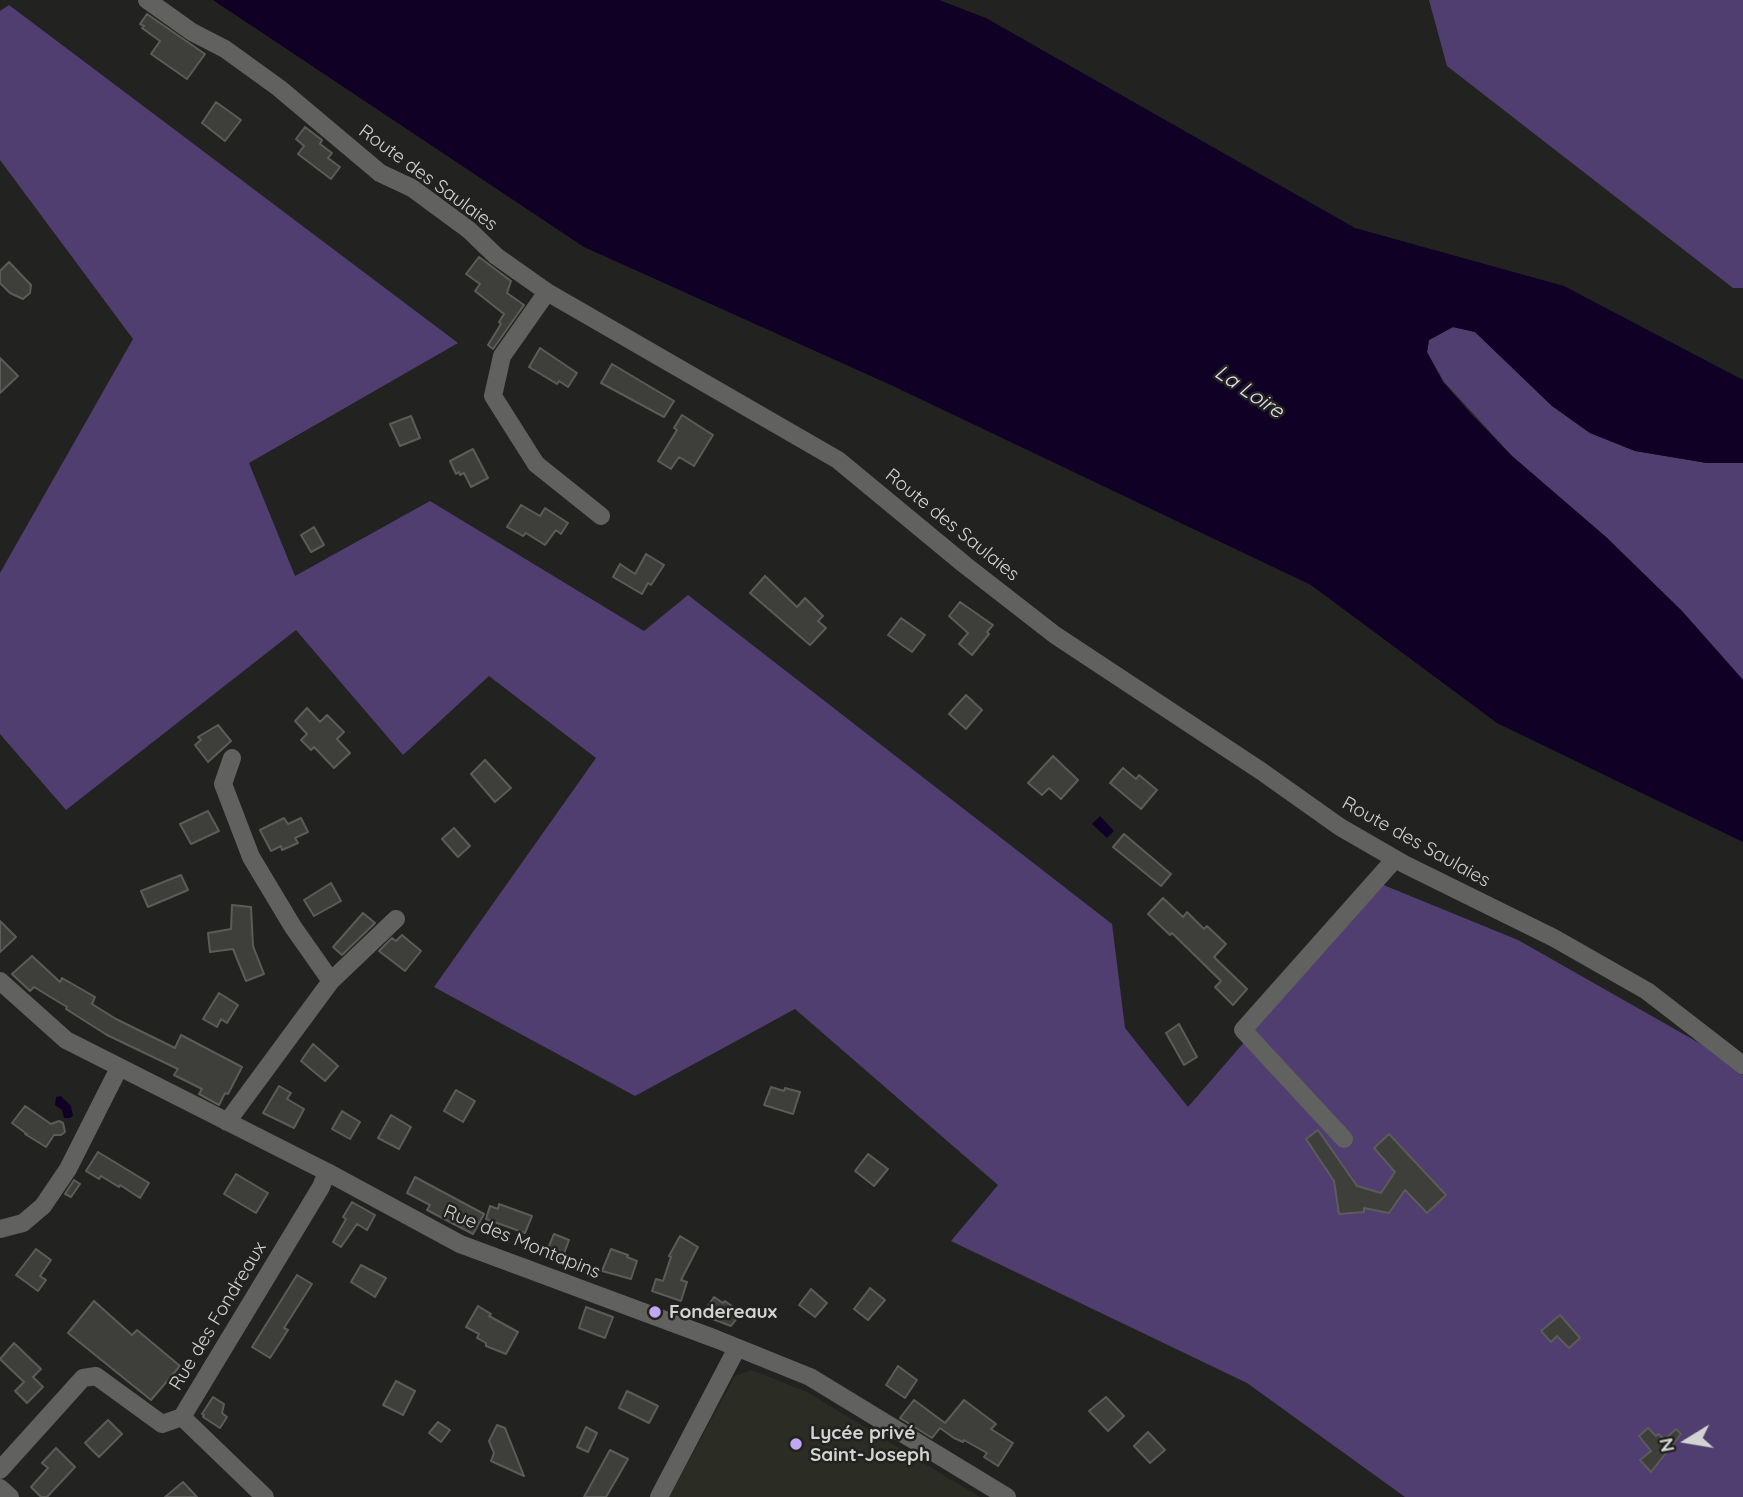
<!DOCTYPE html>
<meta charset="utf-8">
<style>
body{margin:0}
#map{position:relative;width:1743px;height:1497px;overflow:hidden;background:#222220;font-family:Quicksand,sans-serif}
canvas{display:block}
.north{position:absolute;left:1652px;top:1406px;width:70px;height:70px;-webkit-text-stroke:5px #222220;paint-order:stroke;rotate:259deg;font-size:19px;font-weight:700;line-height:28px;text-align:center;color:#d3d3d1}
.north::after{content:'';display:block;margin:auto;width:24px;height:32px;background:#d3d3d1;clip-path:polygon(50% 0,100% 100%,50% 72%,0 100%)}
</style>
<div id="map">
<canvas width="1743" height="1497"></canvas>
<div class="north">N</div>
</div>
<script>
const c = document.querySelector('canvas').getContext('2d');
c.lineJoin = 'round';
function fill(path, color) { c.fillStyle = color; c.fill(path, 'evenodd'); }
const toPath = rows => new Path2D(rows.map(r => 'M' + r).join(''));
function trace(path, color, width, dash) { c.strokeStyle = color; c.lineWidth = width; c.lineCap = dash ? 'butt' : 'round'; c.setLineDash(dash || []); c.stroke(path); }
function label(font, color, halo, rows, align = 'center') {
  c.font = font + ' Quicksand,sans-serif'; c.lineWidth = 5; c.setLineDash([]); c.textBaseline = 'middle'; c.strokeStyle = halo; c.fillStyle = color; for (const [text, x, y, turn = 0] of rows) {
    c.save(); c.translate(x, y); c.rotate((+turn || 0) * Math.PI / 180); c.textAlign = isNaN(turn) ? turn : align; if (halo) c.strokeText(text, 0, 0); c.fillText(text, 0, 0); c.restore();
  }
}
fill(toPath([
 [752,1370,807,1392,980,1497,669,1497,735,1376]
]), '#2b2c23');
fill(toPath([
 [1429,0,1743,0,1743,288,1733,288,1447,66],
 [9,5,458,343,249,463,295,576,430,501,644,631,688,595,1112,924,1125,1028,1188,1107,1381,884,1518,940,1715,1052,1743,1075,1743,1497,1405,1497,1247,1383,951,1241,998,1185,795,1009,635,1096,434,987,596,758,489,676,403,755,296,630,66,810,0,734,0,573,133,339,0,160,0,11],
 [1453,327,1475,332,1552,406,1590,433,1635,451,1707,463,1743,463,1743,680,1682,611,1606,537,1512,456,1444,382,1427,352,1429,340]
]), '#513e71');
fill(toPath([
 [213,0,939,0,986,18,1355,228,1564,286,1743,380,1743,463,1707,463,1635,451,1590,433,1552,406,1475,332,1453,327,1429,340,1427,352,1443,382,1471,414,1512,456,1606,537,1682,611,1743,680,1743,842,1497,723,1311,585,893,386,584,247],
 [1100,816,1114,831,1107,838,1092,824],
 [61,1096,71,1106,73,1116,70,1118,64,1118,62,1110,55,1105,56,1097]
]), '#100025');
const building = toPath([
 [147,14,205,54,187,79,151,54,160,41,142,28,144,26,140,24,147,14],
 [216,102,241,120,225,141,202,123,216,102],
 [305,127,322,140,320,144,332,153,328,158,340,167,331,179,298,154,304,146,296,139,305,127],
 [479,257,511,281,507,293,524,305,493,349,488,345,501,324,499,322,504,314,475,291,480,284,466,274,479,257],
 [9,262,31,285,30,293,23,299,10,293,0,283,0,271,9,262],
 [540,348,577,373,568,387,559,381,557,384,529,367,540,348],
 [0,358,18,376,0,393,0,358],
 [612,364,674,401,664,417,601,383,612,364],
 [682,415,713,435,694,466,679,457,671,469,658,461,677,430,674,428,682,415],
 [411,416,420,438,400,446,390,424,411,416],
 [473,449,488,478,471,487,464,473,460,475,459,472,456,474,450,461,473,449],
 [521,505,540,516,545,508,568,523,561,534,556,530,545,545,526,533,523,536,507,527,521,505],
 [314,527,324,545,311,552,301,535,314,527],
 [646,554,664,565,651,585,648,583,642,594,613,577,620,564,635,574,646,554],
 [765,576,797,607,805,598,823,616,818,621,826,628,810,645,750,593,765,576],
 [960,602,993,625,987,632,989,634,972,655,959,644,968,633,949,616,960,602],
 [901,618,925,635,912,652,888,635,901,618],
 [966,695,982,710,966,729,949,714,966,695],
 [307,708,320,722,327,715,344,732,337,739,350,753,334,768,314,747,311,750,301,740,307,734,295,721,307,708],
 [218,725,231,741,208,762,195,745,201,740,198,737,218,725],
 [1053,756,1078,780,1061,799,1049,788,1042,795,1028,783,1053,756],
 [485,760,511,788,495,802,471,774,485,760],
 [1123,768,1136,779,1139,775,1157,790,1141,809,1110,783,1123,768],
 [208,811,219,831,191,844,180,824,208,811],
 [284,818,288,824,301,818,308,832,295,838,298,843,282,850,281,846,271,851,260,830,284,818],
 [454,828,470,846,458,857,442,839,454,828],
 [1124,834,1171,874,1161,886,1113,847,1124,834],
 [181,875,188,890,148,907,141,891,181,875],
 [331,883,341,901,314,916,304,900,331,883],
 [1163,898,1183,917,1187,912,1204,929,1207,926,1226,944,1214,957,1247,989,1233,1005,1215,987,1221,981,1172,933,1170,935,1148,914,1163,898],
 [232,905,251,907,253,946,264,974,246,981,233,949,210,952,208,933,231,929,232,905],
 [363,913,375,923,342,955,333,947,363,913],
 [0,921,16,937,0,952,0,921],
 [402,935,421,951,405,971,379,951,392,938,396,941,402,935],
 [32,956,60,982,62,978,95,997,92,1004,116,1019,175,1048,181,1035,242,1067,228,1094,225,1093,219,1105,199,1094,202,1089,174,1075,178,1069,107,1035,66,1009,67,1007,34,987,30,991,12,974,32,956],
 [219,993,238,1005,227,1023,221,1019,217,1027,203,1019,219,993],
 [1179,1024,1197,1057,1184,1065,1166,1033,1179,1024],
 [313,1044,338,1066,325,1081,301,1061,313,1044],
 [279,1086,291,1093,287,1099,304,1109,294,1128,263,1113,279,1086],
 [771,1087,784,1091,785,1088,800,1092,793,1114,764,1105,771,1087],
 [456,1090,475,1101,463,1122,444,1111,456,1090],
 [25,1106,51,1124,59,1121,63,1123,65,1132,61,1135,54,1135,46,1147,25,1134,27,1134,12,1123,25,1106],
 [342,1111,360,1122,350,1139,332,1129,342,1111],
 [391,1115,411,1127,399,1149,378,1138,391,1115],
 [1318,1130,1357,1186,1381,1193,1395,1172,1374,1148,1389,1134,1446,1195,1427,1213,1405,1190,1389,1213,1364,1208,1364,1212,1339,1214,1334,1181,1306,1139,1318,1130],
 [98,1152,149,1183,140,1198,120,1185,119,1187,101,1176,99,1179,86,1171,98,1152],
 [868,1154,888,1169,874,1186,855,1171,868,1154],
 [236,1174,268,1193,256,1213,224,1194,236,1174],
 [415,1177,484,1214,473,1234,427,1210,430,1205,407,1193,415,1177],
 [74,1180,80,1184,71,1197,65,1194,74,1180],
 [352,1202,375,1215,367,1230,357,1224,341,1247,333,1242,346,1219,343,1217,352,1202],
 [499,1204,532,1216,525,1233,486,1219,490,1206,498,1209,499,1204],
 [554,1234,569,1240,562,1259,546,1253,554,1234],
 [680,1236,698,1247,681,1280,687,1282,681,1301,652,1291,656,1279,663,1281,671,1257,669,1256,680,1236],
 [36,1249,51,1260,40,1276,46,1280,38,1291,16,1275,36,1249],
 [611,1249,628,1255,627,1257,637,1261,631,1279,602,1271,611,1249],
 [361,1265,386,1278,375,1297,351,1282,361,1265],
 [297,1275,312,1284,284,1328,288,1330,270,1358,252,1347,297,1275],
 [870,1288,885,1300,868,1320,854,1309,870,1288],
 [811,1289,827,1303,815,1317,799,1305,811,1289],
 [714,1297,723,1303,725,1301,741,1313,731,1326,702,1315,714,1297],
 [94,1301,132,1335,137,1330,180,1366,151,1400,68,1333,94,1301],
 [478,1306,491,1314,489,1316,518,1332,506,1354,486,1346,486,1343,477,1338,479,1334,466,1327,478,1306],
 [586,1307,613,1317,605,1338,579,1328,586,1307],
 [1560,1315,1580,1338,1569,1348,1557,1336,1551,1342,1541,1331,1560,1315],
 [14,1343,41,1369,33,1377,43,1387,27,1403,15,1391,24,1382,0,1359,14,1343],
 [898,1366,917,1380,905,1398,886,1385,898,1366],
 [396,1381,415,1391,403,1415,383,1405,396,1381],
 [627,1391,658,1406,649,1423,619,1408,627,1391],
 [213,1397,224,1404,222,1413,227,1417,220,1428,203,1417,204,1415,202,1414,213,1397],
 [1106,1397,1124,1416,1108,1431,1089,1411,1106,1397],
 [914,1400,945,1423,964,1400,996,1424,991,1429,1013,1443,998,1466,984,1457,987,1453,964,1440,963,1442,954,1438,940,1428,932,1438,900,1418,914,1400],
 [108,1420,122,1434,99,1457,85,1443,108,1420],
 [438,1422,450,1430,441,1442,429,1433,438,1422],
 [497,1425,505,1428,524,1476,491,1461,494,1453,489,1441,497,1425],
 [586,1427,597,1433,588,1452,577,1447,586,1427],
 [1648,1428,1656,1436,1659,1434,1664,1440,1676,1429,1681,1434,1651,1472,1640,1460,1651,1451,1639,1436,1648,1428],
 [1148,1432,1165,1450,1150,1463,1134,1446,1148,1432],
 [56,1448,75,1467,47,1497,41,1497,31,1487,48,1468,42,1463,56,1448],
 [610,1450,628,1459,620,1473,606,1497,584,1497,610,1450],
 [183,1482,197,1497,165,1497,183,1482]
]);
fill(building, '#3e3e3b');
trace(building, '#5b5b59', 2);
trace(toPath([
 [147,0,192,32,225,49,279,88,380,173,412,188,469,230,496,256,547,292,838,460,965,565,1055,635,1261,771,1340,827,1404,864,1554,938,1647,991,1743,1065],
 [547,292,502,356,493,396,536,464,601,516],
 [232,758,223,784,251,857,293,927,331,981],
 [0,981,66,1040,327,1172,460,1244,716,1339,810,1377,1007,1497],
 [227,1122,331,981,396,919],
 [1344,1139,1243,1030,1395,859],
 [0,1229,23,1223,43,1206,68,1169,119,1068],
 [0,1470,83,1378,96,1376,162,1424,182,1417],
 [0,1488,10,1497],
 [265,1497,182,1417,321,1187,327,1172],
 [659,1497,737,1348]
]), '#616160', 18);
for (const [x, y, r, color] of [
 [655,1312,7,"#c1a8f3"],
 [796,1444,7,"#c1a8f3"]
]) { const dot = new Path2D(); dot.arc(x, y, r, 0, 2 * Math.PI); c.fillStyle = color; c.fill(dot); trace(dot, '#222220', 2.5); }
label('19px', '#d3d3d1', '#222220', [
 ["Route des Saulaies",428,178,36],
 ["Route des Saulaies",952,525,39],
 ["Route des Saulaies",1416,842,29],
 ["Rue des Montapins",522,1242,22],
 ["Rue des Fondreaux",218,1316,-59]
]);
label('bold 19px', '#d3d3d1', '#222220', [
 ["Fondereaux",669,1312],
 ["Lycée privé",810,1433],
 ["Saint-Joseph",810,1455]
], 'left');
label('italic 21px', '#e4dff1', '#222220', [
 ["La Loire",1249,392,34]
]);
</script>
